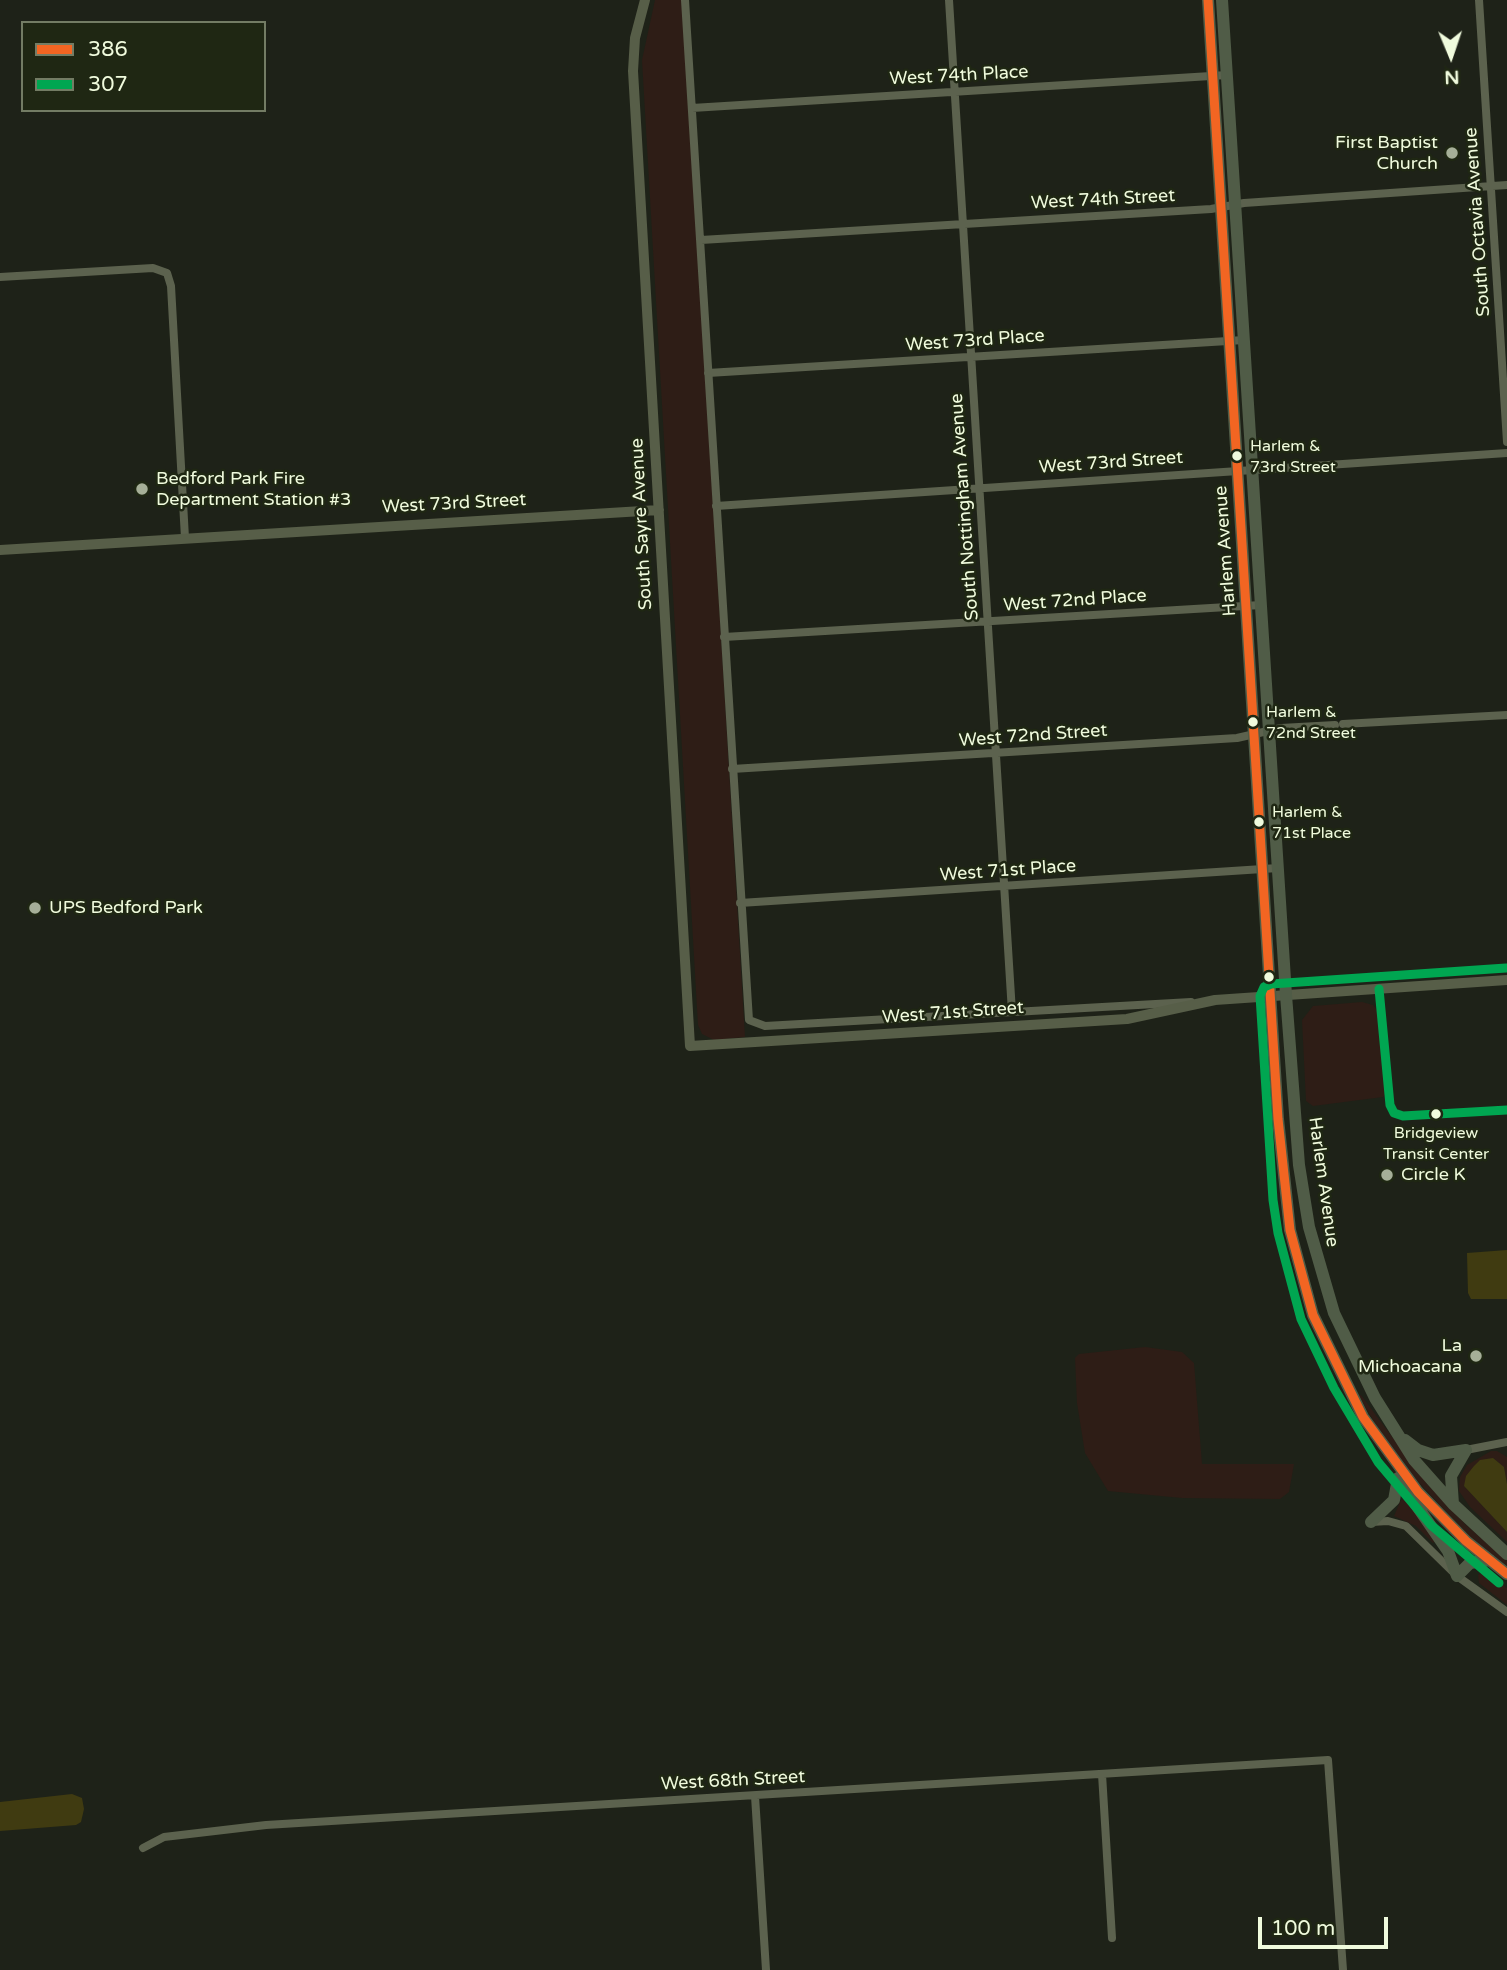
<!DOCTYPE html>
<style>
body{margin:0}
#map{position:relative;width:1507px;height:1970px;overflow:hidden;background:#1e2218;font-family:"Varela Round",sans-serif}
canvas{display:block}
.legend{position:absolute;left:21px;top:21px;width:245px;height:91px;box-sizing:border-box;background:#1f2713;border:2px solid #737c64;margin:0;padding:9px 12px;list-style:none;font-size:21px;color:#f0fbdd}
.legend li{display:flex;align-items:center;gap:14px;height:35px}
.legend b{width:35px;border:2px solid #737c64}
.north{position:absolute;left:1416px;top:21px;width:70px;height:70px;-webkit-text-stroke:5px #1f2713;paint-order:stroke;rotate:178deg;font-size:19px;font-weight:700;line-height:28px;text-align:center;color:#f0fbdd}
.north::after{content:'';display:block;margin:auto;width:24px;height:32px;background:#f0fbdd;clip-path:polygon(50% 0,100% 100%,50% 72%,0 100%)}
.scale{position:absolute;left:1258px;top:1917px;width:130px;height:32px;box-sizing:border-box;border:4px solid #f0fbdd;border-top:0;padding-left:9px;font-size:21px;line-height:24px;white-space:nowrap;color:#f0fbdd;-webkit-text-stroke:5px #1f2713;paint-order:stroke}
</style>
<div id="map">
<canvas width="1507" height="1970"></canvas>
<ul class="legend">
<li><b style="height:9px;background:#f26522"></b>386</li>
<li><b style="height:9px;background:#00a651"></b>307</li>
</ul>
<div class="north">N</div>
<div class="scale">100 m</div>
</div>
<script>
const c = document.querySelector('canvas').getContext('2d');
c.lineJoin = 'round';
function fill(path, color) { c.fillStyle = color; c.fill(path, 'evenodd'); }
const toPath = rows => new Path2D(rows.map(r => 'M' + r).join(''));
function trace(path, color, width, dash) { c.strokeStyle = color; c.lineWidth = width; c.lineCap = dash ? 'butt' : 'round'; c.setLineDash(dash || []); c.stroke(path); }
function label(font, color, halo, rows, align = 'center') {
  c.font = font + ' "Varela Round",sans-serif'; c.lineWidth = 5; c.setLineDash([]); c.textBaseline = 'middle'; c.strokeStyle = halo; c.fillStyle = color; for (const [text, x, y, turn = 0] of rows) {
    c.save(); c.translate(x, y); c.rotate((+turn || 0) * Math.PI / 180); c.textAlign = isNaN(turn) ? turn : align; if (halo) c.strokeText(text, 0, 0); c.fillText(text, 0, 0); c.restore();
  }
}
fill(toPath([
 [655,0,683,0,745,1037,714,1040,702,1034,698,1025,642,60],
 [1362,1002,1373,1005,1384,1019,1392,1088,1383,1097,1313,1106,1306,1101,1302,1020,1313,1006],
 [1145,1347,1182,1352,1194,1363,1202,1464,1294,1464,1289,1492,1280,1499,1182,1498,1108,1491,1085,1453,1077,1403,1075,1358,1079,1354],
 [1361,1395,1427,1484,1465,1524,1507,1561,1507,1568,1466,1533,1410,1473,1377,1427,1359,1396],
 [1491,1451,1497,1451,1507,1457,1507,1484,1504,1467,1493,1458,1464,1486,1507,1532,1507,1542,1470,1507,1459,1491,1460,1477,1467,1465],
 [1401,1500,1405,1500,1436,1541,1433,1543,1416,1526,1394,1516],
 [1484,1570,1507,1588,1507,1605,1479,1583,1478,1575]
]), '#2e1d16');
fill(toPath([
 [1507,1250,1507,1299,1471,1299,1468,1293,1467,1253],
 [1493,1458,1504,1467,1507,1484,1507,1532,1464,1486,1466,1476,1474,1466,1480,1460],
 [72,1794,82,1798,84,1809,81,1822,76,1825,0,1831,0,1802]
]), '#403b11');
trace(toPath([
 [685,0,749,1020,765,1026,1191,1002],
 [949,0,1012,1012],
 [1479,0,1507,442],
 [692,108,1227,75],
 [701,240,1211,209,1244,203,1507,185],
 [0,277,153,268,167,273,171,286,185,538],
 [708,373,1244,340],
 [716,506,1507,453],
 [724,637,1261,605],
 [1343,724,1507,715],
 [732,769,1237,738,1281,728,1335,725],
 [740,903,1278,868],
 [1466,1450,1507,1442],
 [1371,1522,1388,1521,1406,1526,1457,1576,1507,1612],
 [1102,1774,1112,1938],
 [755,1796,766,1970],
 [143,1848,164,1837,266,1825,1328,1760,1343,1970]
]), '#5c624e', 8);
trace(toPath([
 [645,0,635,38,633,71,690,1046,1127,1019,1215,1000,1507,980],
 [0,550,659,510]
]), '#575e48', 10);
trace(toPath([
 [1208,0,1278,1119,1290,1230,1313,1315,1363,1417,1418,1492,1466,1541,1507,1574],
 [1222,0,1286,995,1299,1165,1309,1227,1334,1313,1375,1398,1414,1460,1453,1504,1507,1554],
 [1405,1440,1418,1450,1433,1455,1466,1450],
 [1399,1480,1448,1551,1457,1576,1470,1563,1490,1560],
 [1453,1504,1451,1476,1466,1450],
 [1371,1522,1394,1500,1398,1478]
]), '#505c47', 12);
trace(toPath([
 [1208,0,1278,1119,1290,1230,1313,1315,1363,1417,1418,1492,1466,1541,1507,1574]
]), '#f26522', 9);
trace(toPath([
 [1379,989,1390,1105,1394,1113,1403,1116,1507,1110],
 [1499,1583,1431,1525,1378,1462,1334,1388,1301,1319,1278,1233,1273,1200,1260,996,1264,987,1271,984,1506,968]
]), '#00a651', 9);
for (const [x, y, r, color] of [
 [1452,153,7,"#a6af98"],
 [1237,456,6,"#f0fbdd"],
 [142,489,7,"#a6af98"],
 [1253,722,6,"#f0fbdd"],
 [1259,822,6,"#f0fbdd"],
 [35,908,7,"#a6af98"],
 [1269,977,6,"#f0fbdd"],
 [1436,1114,6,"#f0fbdd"],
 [1387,1175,7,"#a6af98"],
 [1476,1356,7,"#a6af98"]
]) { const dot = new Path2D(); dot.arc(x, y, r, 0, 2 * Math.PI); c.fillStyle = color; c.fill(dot); trace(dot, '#1f2713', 2.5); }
label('16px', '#f0fbdd', '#1f2713', [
 ["Harlem &",1250,447],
 ["73rd Street",1250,468],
 ["Harlem &",1266,713],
 ["72nd Street",1266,734],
 ["Harlem &",1272,813],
 ["71st Place",1272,834],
 ["Bridgeview",1436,1134,"center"],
 ["Transit Center",1436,1155,"center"]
], 'left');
label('18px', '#f0fbdd', '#1f2713', [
 ["West 74th Place",959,76,-3],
 ["West 74th Street",1103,200,-3],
 ["South Octavia Avenue",1478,222,-94],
 ["West 73rd Place",975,341,-4],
 ["West 73rd Street",1111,463,-4],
 ["West 73rd Street",454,504,-3],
 ["South Nottingham Avenue",965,507,-94],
 ["South Sayre Avenue",642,524,-93],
 ["Harlem Avenue",1226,551,-94],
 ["West 72nd Place",1075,601,-4],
 ["West 72nd Street",1033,736,-4],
 ["West 71st Place",1008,871,-4],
 ["West 71st Street",953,1013,-4],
 ["Harlem Avenue",1323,1182,82],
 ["West 68th Street",733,1781,-3]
]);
label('18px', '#f0fbdd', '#1f2713', [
 ["First Baptist",1438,143,"right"],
 ["Church",1438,164,"right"],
 ["Bedford Park Fire",156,479],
 ["Department Station #3",156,500],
 ["UPS Bedford Park",49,908],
 ["Circle K",1401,1175],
 ["La",1462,1346,"right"],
 ["Michoacana",1462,1367,"right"]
], 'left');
</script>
